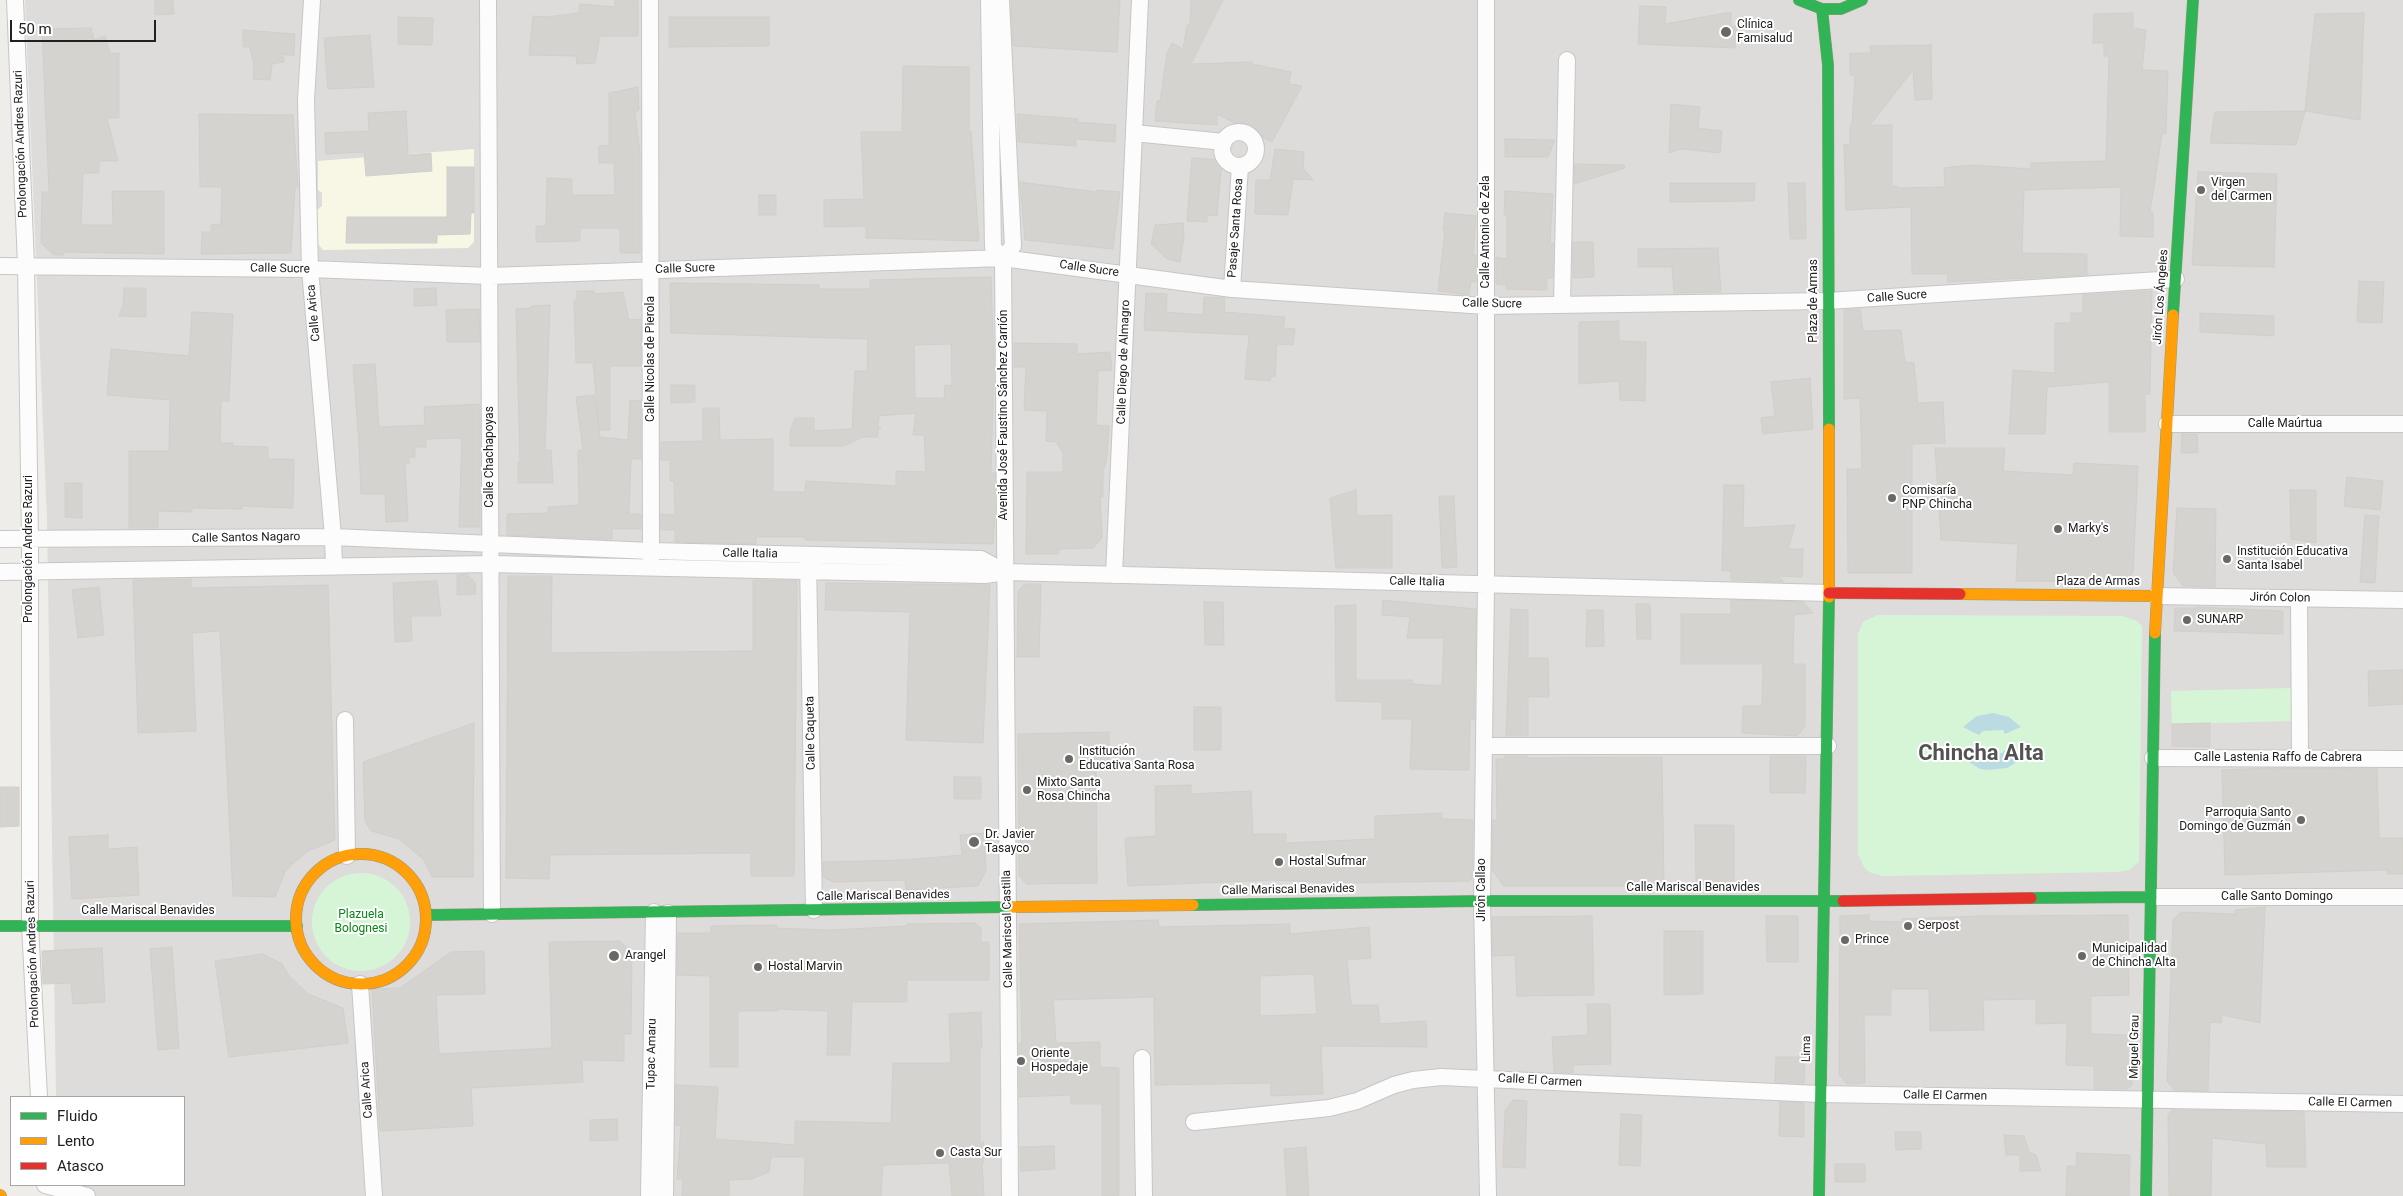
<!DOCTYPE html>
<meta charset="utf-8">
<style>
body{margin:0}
#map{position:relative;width:2403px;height:1196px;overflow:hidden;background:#efede9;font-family:Roboto,sans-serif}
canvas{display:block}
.legend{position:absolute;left:10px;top:1096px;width:175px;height:90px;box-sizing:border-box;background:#fff;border:1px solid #a6a6a6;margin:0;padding:6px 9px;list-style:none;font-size:15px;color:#202020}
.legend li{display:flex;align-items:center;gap:10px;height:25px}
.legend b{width:25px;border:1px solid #a6a6a6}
.scale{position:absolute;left:10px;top:20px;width:146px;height:22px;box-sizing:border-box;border:2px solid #202020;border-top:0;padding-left:6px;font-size:15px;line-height:18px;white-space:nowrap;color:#202020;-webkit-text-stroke:4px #fff;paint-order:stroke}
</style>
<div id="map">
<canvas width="2403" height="1196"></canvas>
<ul class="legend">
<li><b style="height:6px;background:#30b455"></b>Fluido</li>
<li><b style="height:6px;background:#ff9f0a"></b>Lento</li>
<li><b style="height:6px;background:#e5322d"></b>Atasco</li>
</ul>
<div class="scale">50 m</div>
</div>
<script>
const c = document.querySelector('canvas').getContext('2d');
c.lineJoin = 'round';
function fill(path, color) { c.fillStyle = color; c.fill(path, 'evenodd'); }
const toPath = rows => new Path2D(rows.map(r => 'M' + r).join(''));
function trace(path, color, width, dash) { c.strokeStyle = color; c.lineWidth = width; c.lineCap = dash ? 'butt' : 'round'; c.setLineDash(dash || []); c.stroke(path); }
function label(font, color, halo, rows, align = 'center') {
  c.font = font + ' Roboto,sans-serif'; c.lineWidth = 4; c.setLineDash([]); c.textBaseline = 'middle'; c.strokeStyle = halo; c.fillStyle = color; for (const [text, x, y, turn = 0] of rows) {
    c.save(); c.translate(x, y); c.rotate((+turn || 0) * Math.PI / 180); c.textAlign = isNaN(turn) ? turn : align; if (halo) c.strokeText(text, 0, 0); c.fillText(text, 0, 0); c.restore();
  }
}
fill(toPath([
 [25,0,2403,0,2403,1196,57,1196,57,1185,184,1185,184,1097,56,1097,47,519]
]), '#dedcda');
fill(toPath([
 [474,149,474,242,468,248,323,250,317,243,317,210,322,206,322,193,318,190,318,161]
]), '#f8f7e5');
fill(toPath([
 [1878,615,2122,616,2137,621,2142,626,2139,862,2129,870,2117,872,1882,876,1869,872,1864,867,1858,854,1858,634,1863,622],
 [2292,688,2293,721,2172,724,2171,691],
 '312 922a49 49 0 1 1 98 0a49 49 0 1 1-98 0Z'
]), '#d6f5d7');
fill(toPath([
 [1993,713,2009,717,2021,727,2005,734,2003,730,1983,731,1979,735,1963,727,1977,716],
 [1977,750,1981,753,2002,753,2005,750,2023,758,2007,768,1989,770,1980,769,1964,759]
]), '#bbdbe3');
const building = toPath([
 [155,0,173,0,174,14,155,15,155,0],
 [615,0,638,0,638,36,600,36,595,63,577,64,576,56,529,55,533,16,547,17,579,13,580,4,615,7,615,0],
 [1011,0,1120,0,1117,52,1013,46,1011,0],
 [1191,0,1223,0,1191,64,1252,62,1252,64,1291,72,1289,84,1302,86,1272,142,1217,114,1217,125,1155,121,1157,101,1160,101,1167,53,1172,43,1183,49,1187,25,1190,25,1191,0],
 [1640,6,1666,7,1665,24,1731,12,1731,27,1737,25,1735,48,1638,44,1640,6],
 [2133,13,2133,28,2146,30,2142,70,2168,71,2166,134,2162,134,2150,212,2153,212,2153,237,2120,236,2121,187,2024,190,2022,253,2087,254,2087,275,1948,282,1947,274,1912,274,1911,207,1846,210,1844,144,1850,145,1850,126,1852,125,1855,75,1850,75,1850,53,1871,53,1870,46,1933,45,1931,47,1932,99,1915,100,1913,70,1870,125,1892,125,1892,186,1897,186,1897,188,1945,187,1944,168,1971,165,2031,169,2031,163,2106,161,2109,56,2104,56,2104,43,2093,43,2094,14,2133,13],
 [2364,13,2360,120,2305,111,2315,14,2364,13],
 [398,17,433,18,432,45,398,44,398,17],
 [669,17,769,17,769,46,669,47,669,17],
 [91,28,94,40,105,36,110,53,119,53,119,118,107,118,118,161,99,161,99,173,83,173,81,225,113,225,112,191,164,191,164,254,64,252,64,255,54,255,41,243,42,192,49,192,42,29,91,28],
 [243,30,295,34,294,56,283,54,284,62,272,64,270,80,253,79,254,66,250,47,243,47,243,30],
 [370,35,374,87,328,89,324,38,370,35],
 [903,66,969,67,969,133,971,131,979,241,866,238,866,226,824,227,824,200,864,199,861,132,902,132,903,66],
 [638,87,639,110,635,113,640,153,640,253,620,253,620,228,580,228,580,241,536,242,536,226,546,226,547,178,572,179,572,195,615,195,614,163,599,163,599,146,609,145,609,93,638,87],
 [1671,104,1700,107,1698,128,1722,131,1720,153,1681,149,1669,153,1671,104],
 [406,111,408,155,431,153,432,171,366,176,364,152,326,154,325,133,369,131,368,113,406,111],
 [2305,111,2296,145,2210,143,2215,112,2305,111],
 [199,114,293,115,298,187,295,187,291,253,201,254,202,232,211,232,211,225,221,224,222,187,200,187,199,114],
 [1017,114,1078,119,1077,122,1116,125,1115,142,1076,139,1076,146,1018,142,1017,114],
 [1505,139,1555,140,1548,157,1505,157,1505,139],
 [1275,149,1304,152,1303,168,1313,180,1293,179,1288,215,1255,214,1256,180,1270,180,1275,149],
 [1192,158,1222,160,1217,216,1207,215,1207,222,1187,221,1192,158],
 [1575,164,1624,165,1625,168,1574,184,1575,164],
 [447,167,474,167,474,213,471,213,470,234,437,235,437,243,346,243,347,217,447,217,447,167],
 [2198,172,2277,174,2274,267,2192,265,2198,172],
 [1020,182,1097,192,1097,190,1120,192,1113,249,1025,240,1020,182],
 [1670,183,1755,183,1754,201,1670,202,1670,183],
 [1788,183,1805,183,1806,239,1790,239,1788,183],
 [1505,191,1553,194,1550,243,1553,243,1553,278,1547,278,1547,290,1506,289,1506,285,1496,284,1496,257,1507,259,1507,215,1504,215,1505,191],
 [759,195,776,195,776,215,759,215,759,195],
 [1445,213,1476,216,1473,255,1476,255,1476,282,1471,282,1469,295,1438,291,1445,230,1443,230,1445,213],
 [1183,223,1184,237,1180,262,1167,259,1151,244,1155,225,1183,223],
 [1573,242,1593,242,1594,277,1573,278,1573,242],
 [1718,248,1721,292,1674,293,1672,267,1638,267,1638,249,1718,248],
 [991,277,994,367,991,473,995,473,995,516,993,544,805,540,805,537,756,537,756,544,675,542,675,530,661,530,661,514,675,515,674,481,670,481,670,460,661,460,661,442,703,441,703,408,719,408,720,440,773,439,773,492,805,492,806,481,896,486,896,471,926,472,924,435,913,435,916,413,879,416,878,428,881,428,878,429,878,437,863,437,844,446,790,446,790,431,795,418,814,418,814,431,852,429,855,371,867,371,868,339,671,333,670,283,819,285,819,289,870,289,870,280,991,277],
 [951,344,952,386,945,385,944,398,915,398,914,345,951,344],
 [2359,281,2384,282,2382,323,2357,322,2359,281],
 [124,288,146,288,146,317,119,316,123,305,124,288],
 [436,288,437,305,414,306,414,289,436,288],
 [577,291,594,291,594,294,623,292,629,320,641,319,641,366,610,366,610,430,599,430,600,437,628,440,630,400,641,401,641,459,631,459,629,514,641,514,641,529,612,529,612,539,507,535,507,514,548,513,548,507,579,505,578,450,583,450,576,397,594,395,599,428,593,363,576,363,574,300,577,300,577,291],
 [2152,291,2150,394,2145,394,2145,432,2109,432,2109,382,2047,387,2045,434,2009,434,2013,370,2055,373,2055,323,2071,323,2071,313,2083,313,2083,295,2152,291],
 [1146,293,1167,294,1166,312,1203,315,1204,297,1225,298,1224,312,1285,317,1283,328,1295,329,1293,345,1277,344,1275,376,1270,377,1271,381,1245,379,1249,335,1144,330,1146,293],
 [550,305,545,450,551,450,553,483,518,483,518,462,520,462,516,309,531,308,531,306,550,305],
 [479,309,480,342,447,342,446,310,479,309],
 [1860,309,1863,331,1901,330,1905,362,1914,363,1918,403,1943,402,1945,443,1912,444,1912,573,1848,573,1847,469,1862,469,1860,398,1844,399,1844,310,1860,309],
 [192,312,233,314,229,401,221,401,220,443,233,443,233,446,268,447,268,459,294,459,293,508,242,506,242,509,192,508,192,512,158,511,158,528,129,528,129,451,169,451,170,400,107,395,111,349,189,356,192,312],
 [2200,313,2274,316,2274,336,2200,332,2200,313],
 [1619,321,1619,341,1646,342,1645,401,1620,400,1619,381,1579,384,1579,322,1619,321],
 [1014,343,1077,344,1077,354,1110,352,1112,370,1098,371,1096,425,1109,426,1107,456,1103,473,1103,497,1100,497,1102,538,1093,548,1058,549,1059,554,1026,554,1027,472,1063,472,1063,453,1056,442,1046,441,1047,411,1024,410,1026,367,1014,367,1014,343],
 [375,364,379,427,425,425,424,407,480,404,480,527,459,527,462,438,426,439,426,447,415,447,415,457,409,457,409,464,405,464,408,521,386,522,385,494,361,494,359,444,353,365,375,364],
 [1810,378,1813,429,1763,434,1761,418,1775,416,1771,382,1810,378],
 [671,385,695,385,695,402,671,403,671,385],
 [2182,434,2197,434,2198,453,2181,453,2182,434],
 [1935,448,2005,448,2003,471,2073,475,2074,463,2138,466,2133,573,2125,582,2016,581,2018,544,1941,540,1935,448],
 [2347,477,2383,481,2380,510,2344,506,2347,477],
 [65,483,82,483,82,518,65,517,65,483],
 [1724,485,1744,485,1743,528,1795,525,1788,549,1803,549,1802,577,1778,576,1784,582,1731,580,1731,571,1722,571,1724,485],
 [1356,490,1357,516,1392,515,1392,568,1336,568,1330,498,1356,490],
 [2290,490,2316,490,2316,543,2291,539,2290,490],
 [1439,496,1454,496,1457,567,1442,568,1439,496],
 [2177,508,2216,509,2215,587,2183,586,2173,573,2177,508],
 [2365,515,2379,516,2375,583,2360,582,2365,515],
 [467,574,475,583,476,594,457,595,457,575,467,574],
 [508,576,552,576,551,653,753,651,753,580,797,581,794,876,751,876,751,853,550,855,549,879,506,878,508,576],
 [191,579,191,588,328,585,335,840,308,851,296,861,285,872,275,897,233,896,220,631,192,633,196,731,138,733,133,580,191,579],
 [437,581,441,616,411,616,412,641,395,642,393,583,437,581],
 [826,583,990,585,983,743,906,740,910,612,825,610,826,583],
 [1025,584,1041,584,1039,657,1017,657,1018,591,1025,584],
 [99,587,104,635,78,638,72,590,99,587],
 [1383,600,1476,609,1474,720,1470,720,1469,770,1410,769,1412,719,1382,719,1382,702,1336,701,1335,606,1356,605,1356,680,1412,680,1412,684,1442,686,1444,638,1407,638,1410,617,1382,615,1383,600],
 [1731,600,1803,602,1813,613,1794,615,1793,664,1805,664,1805,726,1797,736,1742,733,1743,706,1762,706,1763,664,1681,664,1681,614,1731,614,1731,600],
 [1204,602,1223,602,1224,645,1205,645,1204,602],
 [1636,604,1650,604,1651,639,1637,639,1636,604],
 [2196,607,2283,611,2283,634,2174,631,2175,608,2197,608,2196,607],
 [1511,609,1528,610,1528,658,1548,658,1549,697,1528,697,1528,736,1506,736,1511,609],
 [1587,610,1603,610,1604,646,1586,647,1587,610],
 [2403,670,2403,704,2369,706,2368,671,2403,670],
 [1194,707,1221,707,1221,750,1194,750,1194,707],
 [474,723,473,877,432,877,424,860,399,839,371,831,365,821,363,762,474,723],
 [2210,723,2210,747,2172,746,2172,724,2210,723],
 [1109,732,1109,760,1096,761,1097,883,1026,884,1019,875,1018,734,1109,732],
 [1505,756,1528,756,1528,758,1662,757,1664,886,1504,886,1492,870,1493,820,1497,820,1496,759,1505,759,1505,756],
 [1770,756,1806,756,1805,793,1770,793,1770,756],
 [2268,768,2377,769,2379,838,2403,838,2403,874,2387,874,2387,870,2225,875,2222,770,2268,768],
 [954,777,981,777,981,799,954,799,954,777],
 [1191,785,1191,794,1251,791,1253,834,1286,834,1286,843,1375,839,1375,816,1442,813,1442,819,1473,820,1472,879,1470,881,1337,883,1273,880,1128,886,1125,838,1156,836,1155,786,1191,785],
 [0,787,19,787,19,826,0,827,0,787],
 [1695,825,1734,825,1734,885,1696,885,1695,825],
 [984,833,986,871,978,886,906,890,905,880,833,882,823,877,823,862,904,860,962,855,960,835,984,833],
 [108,835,108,849,137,847,139,895,72,899,69,837,108,835],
 [2265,907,2260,1023,2222,1015,2221,1023,2210,1022,2208,1091,2174,1090,2167,1081,2173,920,2181,912,2235,914,2235,910,2265,907],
 [1869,915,1869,921,1902,922,1902,919,1981,916,2128,915,2129,995,2091,996,2091,1034,2133,1035,2132,1085,2127,1089,2094,1089,2094,1066,2066,1065,2067,1023,2036,1024,2036,999,1983,1000,1984,1030,1930,1031,1929,989,1891,989,1891,1015,1864,1015,1865,1083,1847,1084,1839,1074,1840,916,1869,915],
 [1592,916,1594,995,1517,996,1515,955,1493,956,1492,917,1592,916],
 [1766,916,1798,916,1798,962,1767,962,1766,916],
 [1158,920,1159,927,1290,924,1290,934,1369,927,1371,958,1347,960,1351,1005,1378,1005,1380,1024,1426,1021,1427,1047,1321,1046,1323,1094,1271,1096,1271,1083,1155,1085,1154,997,1053,1000,1056,1043,1100,1042,1100,1067,1119,1068,1119,1196,1102,1196,1102,1104,1071,1104,1071,1095,1019,1097,1019,1043,1022,1043,1019,924,1158,920],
 [1314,974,1317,1014,1260,1016,1260,976,1314,974],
 [975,923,981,928,981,942,989,942,989,980,907,980,907,1002,852,1002,850,1055,827,1055,828,1011,777,1009,777,1011,738,1011,738,1067,710,1067,710,976,677,975,678,933,711,933,711,926,777,925,777,928,830,930,907,926,907,924,975,923],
 [1664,931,1703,931,1703,994,1664,995,1664,931],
 [620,941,632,953,631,1034,624,1034,624,1061,582,1060,583,1082,471,1088,473,1126,380,1131,372,989,400,988,451,952,484,951,485,994,436,995,439,1054,552,1048,549,942,620,941],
 [172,947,179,1048,158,1050,150,949,172,947],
 [102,948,105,1002,73,1004,71,983,43,984,42,951,102,948],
 [263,954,282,964,289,976,308,994,343,1008,348,1043,229,1057,215,961,263,954],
 [1587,1004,1610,1004,1611,1064,1573,1065,1573,1073,1554,1072,1552,1037,1588,1035,1587,1004],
 [981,1012,982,1048,980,1048,980,1142,984,1142,984,1162,982,1162,984,1196,952,1196,949,1163,883,1165,881,1196,804,1196,805,1157,771,1157,769,1172,751,1179,729,1180,729,1196,682,1196,683,1180,677,1179,681,1126,676,1125,676,1085,718,1087,715,1139,795,1145,795,1121,891,1123,893,1063,951,1063,949,1014,981,1012],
 [1776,1057,1805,1057,1804,1083,1775,1082,1776,1057],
 [1513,1100,1527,1101,1525,1168,1503,1167,1505,1111,1513,1100],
 [1780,1102,1804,1103,1804,1137,1779,1136,1780,1102],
 [2172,1110,2304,1112,2306,1167,2267,1167,2266,1144,2212,1138,2211,1196,2169,1196,2168,1115,2172,1110],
 [1621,1114,1642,1115,1640,1166,1619,1165,1621,1114],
 [617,1119,618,1140,590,1141,590,1120,617,1119],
 [1895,1132,1921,1132,1921,1149,1896,1150,1895,1132],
 [2004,1135,2024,1136,2029,1152,2036,1155,2041,1171,2020,1171,2020,1155,2006,1155,2004,1135],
 [1054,1146,1055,1169,1021,1171,1020,1147,1054,1146],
 [1306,1147,1309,1196,1287,1196,1284,1149,1306,1147],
 [2077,1153,2130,1155,2129,1196,2066,1196,2067,1166,2076,1166,2077,1153],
 [1835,1164,1865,1164,1865,1182,1835,1182,1835,1164]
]);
fill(building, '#d5d3d0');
trace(building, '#d2cfca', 1);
const street = toPath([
 [15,0,26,265,30,540,30,925,39,1097],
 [312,0,306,100,310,269,333,537,334,566],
 [488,0,492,914],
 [650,0,651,563],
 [989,0,993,248,1003,258],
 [1001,0,1013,246,1003,258,1010,1196],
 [1486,0,1486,584,1482,901,1488,1196],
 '1222 149a17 17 0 1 1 34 0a17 17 0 1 1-34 0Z',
 [1134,133,1224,142],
 [0,266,310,269,490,276,1003,258,1232,289,1486,306,1827,301,2176,279],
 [1232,289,1240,166],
 [1562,304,1567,60],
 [2167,424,2403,424],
 [0,539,333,537,651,551,981,559,1005,572],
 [808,560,814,910],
 [0,572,490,564,985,575,1005,572,1829,593],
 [1114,575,1140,0],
 [2156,596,2403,600],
 [2299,598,2300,758],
 [345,720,347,856],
 [1484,746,1828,746],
 [2153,758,2403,759],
 [2151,897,2403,897],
 [360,984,374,1196],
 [1142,1058,1144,1196],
 [1194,1122,1329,1108,1357,1101,1394,1085,1413,1080,1441,1077,1820,1094,2403,1104],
 [45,1185,87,1196],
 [649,1196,654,912],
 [665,1196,668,913]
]);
const fast = toPath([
 [1799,0,1822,9,1841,9,1862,0],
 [1822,9,1828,65,1829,429],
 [2173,315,2193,0],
 [2031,898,2151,897],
 [1193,905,1482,901,1843,901],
 [426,915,1013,907],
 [0,926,297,926],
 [1819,1196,1829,597],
 [2146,1196,2155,633]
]);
const slow = toPath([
 [1829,429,1829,597],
 [1960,594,2156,596],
 [2155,633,2173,315],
 '296 919a65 65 0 1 1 130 0a65 65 0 1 1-130 0Z',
 [1013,907,1193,905],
 [0,1195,1,1196]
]);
const jam = toPath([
 [1829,593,1960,594],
 [1843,901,2031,898]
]);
trace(street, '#c7c6c5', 18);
trace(fast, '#989a7f', 12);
trace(slow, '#989a7f', 12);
trace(jam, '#989a7f', 12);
trace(street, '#fdfcfc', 16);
trace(fast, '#30b455', 11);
trace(slow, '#ff9f0a', 11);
trace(jam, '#e5322d', 11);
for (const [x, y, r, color] of [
 [1726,32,6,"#686866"],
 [2201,190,5,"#686866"],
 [1892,498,5,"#686866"],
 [2058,529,5,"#686866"],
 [2227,559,5,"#686866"],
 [2187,620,5,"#686866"],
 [1069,759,5,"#686866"],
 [1027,790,5,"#686866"],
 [2301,820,5,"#686866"],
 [974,842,6,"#686866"],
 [1279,862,5,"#686866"],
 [1908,926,5,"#686866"],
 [1845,940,5,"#686866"],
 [614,956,6,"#686866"],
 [2082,956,5,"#686866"],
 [758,967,5,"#686866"],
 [1021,1061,5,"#686866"],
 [940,1153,5,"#686866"]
]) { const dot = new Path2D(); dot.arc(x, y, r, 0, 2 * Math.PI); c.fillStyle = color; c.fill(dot); trace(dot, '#fff', 2); }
label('12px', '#202020', '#fff', [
 ["Clínica",1737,25],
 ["Famisalud",1737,39],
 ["Virgen",2211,183],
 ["del Carmen",2211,197],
 ["Comisaría",1902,491],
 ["PNP Chincha",1902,505],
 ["Marky's",2068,529],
 ["Institución Educativa",2237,552],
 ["Santa Isabel",2237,566],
 ["SUNARP",2197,620],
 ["Institución",1079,752],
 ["Educativa Santa Rosa",1079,766],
 ["Mixto Santa",1037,783],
 ["Rosa Chincha",1037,797],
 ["Parroquia Santo",2291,813,"right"],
 ["Domingo de Guzmán",2291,827,"right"],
 ["Dr. Javier",985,835],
 ["Tasayco",985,849],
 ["Hostal Sufmar",1289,862],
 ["Serpost",1918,926],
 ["Prince",1855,940],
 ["Municipalidad",2092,949],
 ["de Chincha Alta",2092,963],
 ["Arangel",625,956],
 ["Hostal Marvin",768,967],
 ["Oriente",1031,1054],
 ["Hospedaje",1031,1068],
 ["Casta Sur",950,1153]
], 'left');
label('12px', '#202020', '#fff', [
 ["Prolongación Andres Razuri",21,144,-92],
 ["Pasaje Santa Rosa",1236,228,-86],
 ["Calle Antonio de Zela",1486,232,-90],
 ["Calle Sucre",280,269,1],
 ["Calle Sucre",685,269,-2],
 ["Calle Sucre",1089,269,8],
 ["Calle Sucre",1897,297,-4],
 ["Jirón Los Ángeles",2161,297,-86],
 ["Plaza de Armas",1814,301,-90],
 ["Calle Sucre",1492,304,1],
 ["Calle Arica",314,313,-95],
 ["Calle Nicolas de Pierola",651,359,-90],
 ["Calle Diego de Almagro",1124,362,-88],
 ["Avenida José Faustino Sánchez Carrión",1004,415,-90],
 ["Calle Maúrtua",2285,424],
 ["Calle Chachapoyas",490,457,-90],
 ["Calle Santos Nagaro",246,538,-1],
 ["Prolongación Andres Razuri",29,549,-90],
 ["Calle Italia",750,554,1],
 ["Calle Italia",1417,582,1],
 ["Plaza de Armas",2098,582],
 ["Jirón Colon",2280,598,1],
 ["Calle Caqueta",811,733,-91],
 ["Calle Lastenia Raffo de Cabrera",2278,758],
 ["Calle Mariscal Benavides",1693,888],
 ["Calle Mariscal Benavides",1288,890,-1],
 ["Jirón Callao",1482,890,-90],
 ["Calle Mariscal Benavides",883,896,-1],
 ["Calle Santo Domingo",2277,897],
 ["Calle Mariscal Benavides",148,911],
 ["Calle Mariscal Castilla",1008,929,-91],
 ["Prolongación Andres Razuri",33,954,-92],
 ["Miguel Grau",2135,1047,-89],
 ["Lima",1807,1049,-89],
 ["Tupac Amaru",652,1054,-89],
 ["Calle El Carmen",1540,1081,3],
 ["Calle Arica",367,1090,-94],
 ["Calle El Carmen",1945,1096,1],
 ["Calle El Carmen",2350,1103,1]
]);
label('12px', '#068712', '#fff', [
 ["Plazuela",361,915],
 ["Bolognesi",361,929]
]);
label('bold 22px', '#535353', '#fff', [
 ["Chincha Alta",1981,754]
]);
</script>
